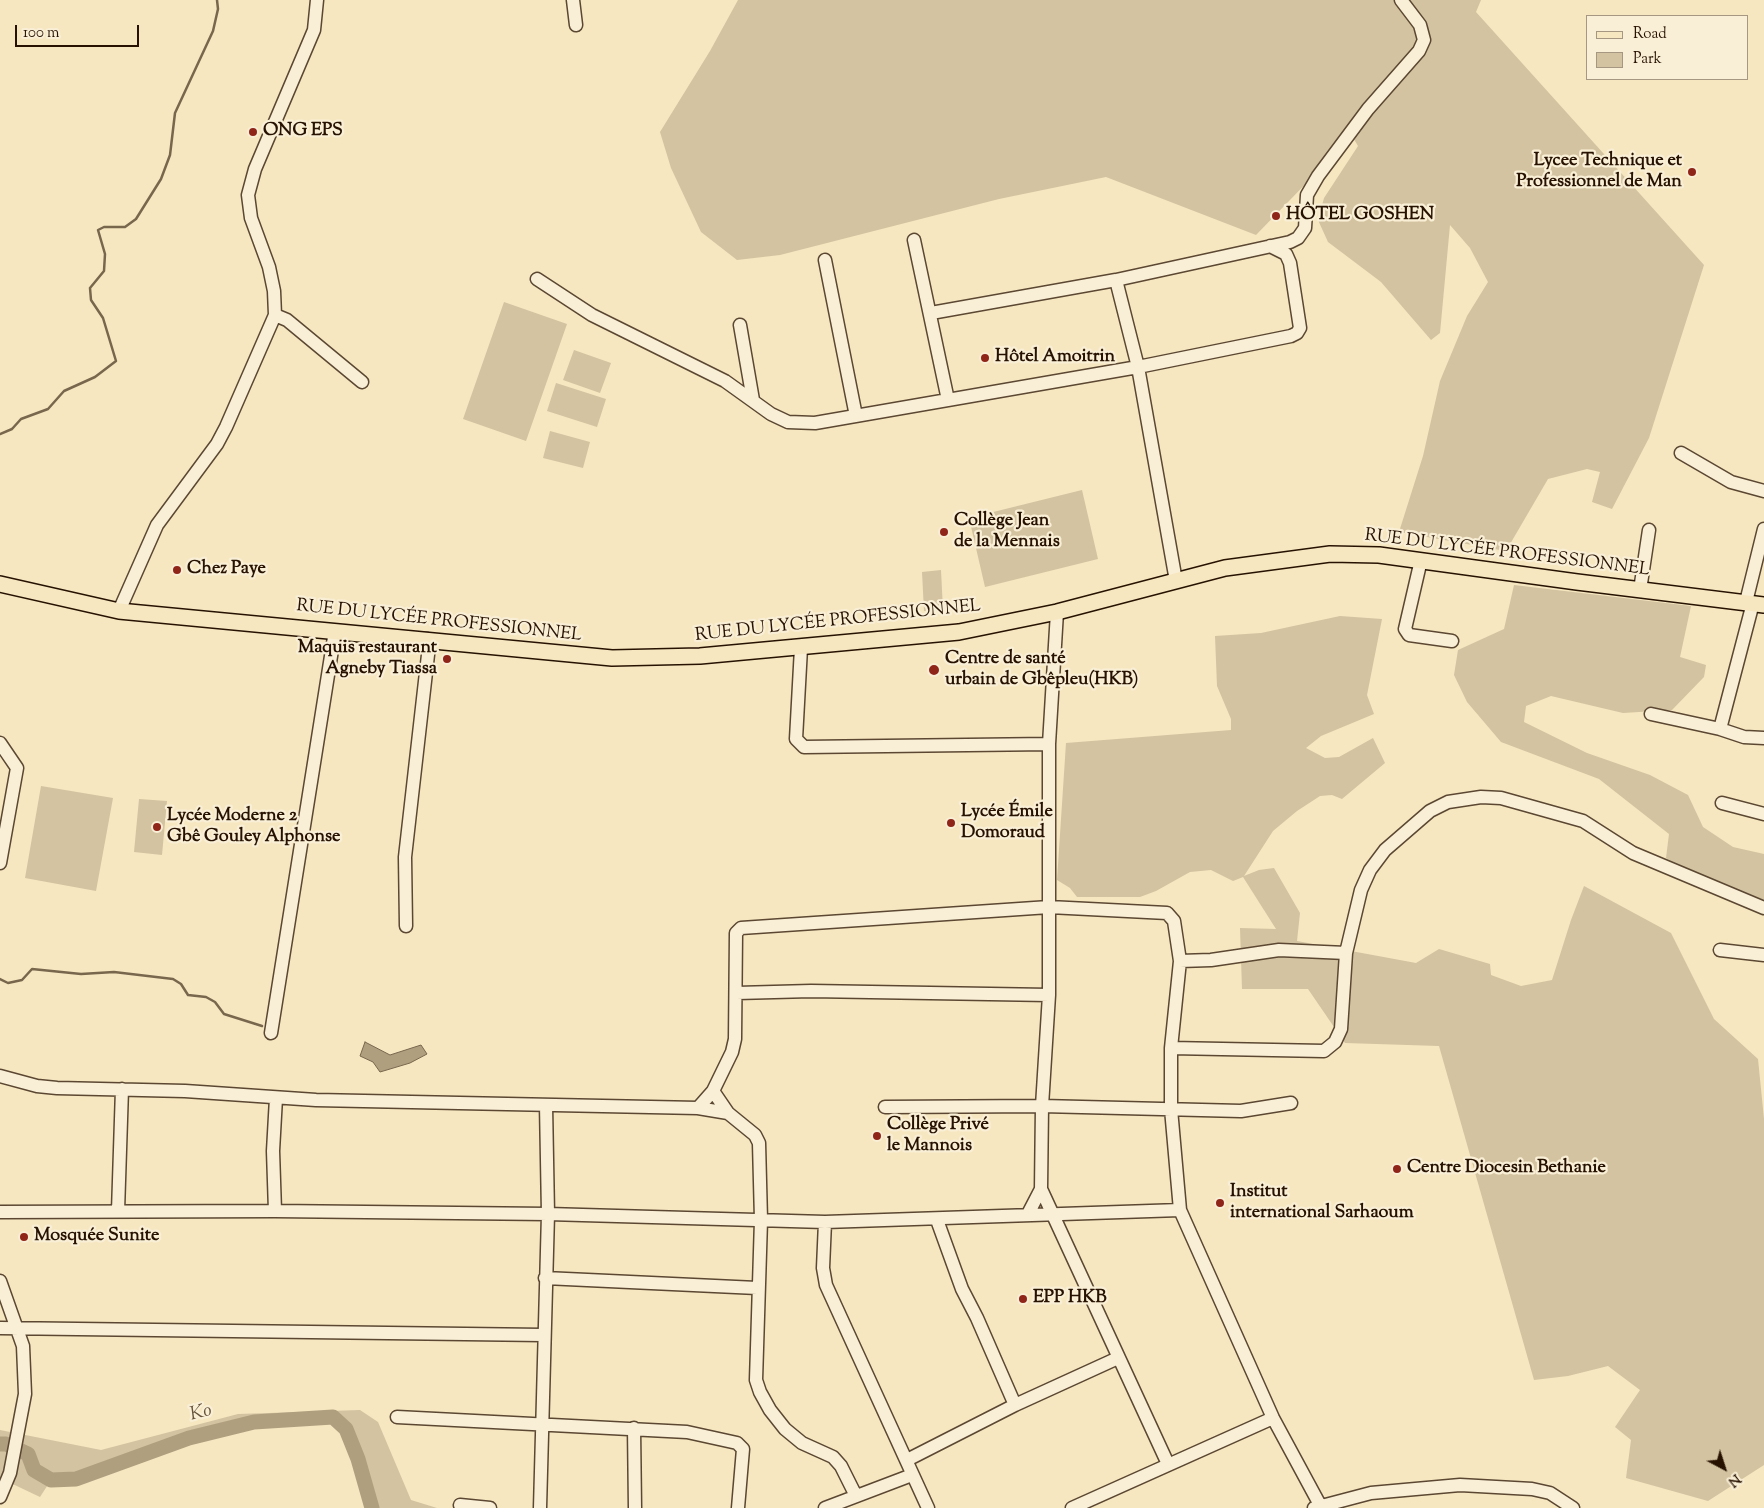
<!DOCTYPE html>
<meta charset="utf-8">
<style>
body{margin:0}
#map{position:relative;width:1764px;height:1508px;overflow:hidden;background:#f6e7c0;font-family:"Sorts Mill Goudy",serif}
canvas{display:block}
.legend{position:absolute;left:1586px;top:15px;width:162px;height:65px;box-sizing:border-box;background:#f9efd6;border:1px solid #a59781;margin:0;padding:6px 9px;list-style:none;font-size:15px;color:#271202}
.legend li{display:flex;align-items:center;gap:10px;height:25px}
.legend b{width:25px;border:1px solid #a59781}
.north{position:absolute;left:1699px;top:1443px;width:50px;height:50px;-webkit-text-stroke:4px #f9efd6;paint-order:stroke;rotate:140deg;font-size:14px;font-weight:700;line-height:20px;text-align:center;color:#271202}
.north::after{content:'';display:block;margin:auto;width:18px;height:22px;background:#271202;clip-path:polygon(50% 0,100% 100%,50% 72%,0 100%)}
.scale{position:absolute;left:15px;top:25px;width:124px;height:22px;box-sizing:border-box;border:2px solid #271202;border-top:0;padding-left:6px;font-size:15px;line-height:18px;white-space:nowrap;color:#271202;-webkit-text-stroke:4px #f9efd6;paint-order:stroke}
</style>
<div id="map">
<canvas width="1764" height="1508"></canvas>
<ul class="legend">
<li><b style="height:6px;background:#f6e7c0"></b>Road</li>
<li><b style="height:14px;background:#d3c3a0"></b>Park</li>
</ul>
<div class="north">N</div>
<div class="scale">100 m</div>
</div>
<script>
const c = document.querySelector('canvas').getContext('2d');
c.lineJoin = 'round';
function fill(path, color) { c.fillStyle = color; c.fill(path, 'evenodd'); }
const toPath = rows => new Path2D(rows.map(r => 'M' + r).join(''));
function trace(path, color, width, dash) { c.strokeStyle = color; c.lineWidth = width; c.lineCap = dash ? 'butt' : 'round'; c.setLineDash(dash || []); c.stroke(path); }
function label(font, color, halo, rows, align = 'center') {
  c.font = font + ' "Sorts Mill Goudy",serif'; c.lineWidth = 4.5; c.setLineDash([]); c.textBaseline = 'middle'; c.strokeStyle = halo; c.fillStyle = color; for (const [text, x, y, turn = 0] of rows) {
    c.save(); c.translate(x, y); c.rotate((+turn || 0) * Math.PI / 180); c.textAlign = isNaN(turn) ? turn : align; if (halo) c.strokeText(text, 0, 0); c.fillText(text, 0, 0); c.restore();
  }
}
fill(toPath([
 [738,0,1481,0,1476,12,1704,265,1649,438,1612,509,1592,502,1600,472,1587,469,1548,479,1506,551,1399,532,1423,456,1440,381,1467,316,1488,282,1470,248,1450,225,1440,333,1431,340,1381,282,1328,242,1318,220,1324,198,1358,146,1352,136,1256,235,1106,177,999,199,780,255,737,260,701,232,671,168,660,132,710,51],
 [504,302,567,324,526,441,463,419],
 [574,350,611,363,600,393,563,380],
 [556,383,606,399,597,427,547,411],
 [550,431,590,442,583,468,543,458],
 [1082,490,1098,559,985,587,969,518],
 [941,570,943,610,924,611,922,572],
 [1514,585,1691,606,1680,657,1706,665,1704,677,1672,710,1623,713,1551,696,1526,706,1524,722,1587,753,1650,775,1688,795,1703,827,1733,847,1764,854,1764,900,1684,869,1666,858,1669,834,1599,779,1501,742,1467,702,1454,675,1458,650,1504,629],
 [1340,616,1382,619,1367,695,1374,714,1321,736,1306,748,1325,758,1339,757,1373,738,1385,763,1342,799,1332,795,1320,796,1297,811,1273,831,1244,876,1259,870,1274,868,1300,913,1297,941,1416,963,1439,949,1490,964,1491,975,1521,986,1552,980,1571,920,1584,886,1671,933,1714,1019,1758,1059,1764,1119,1764,1465,1708,1501,1626,1478,1631,1440,1615,1427,1640,1390,1608,1366,1568,1376,1534,1380,1439,1046,1345,1043,1308,989,1242,989,1240,928,1276,929,1243,877,1233,881,1211,870,1190,872,1156,891,1140,897,1077,897,1070,888,1057,880,1066,743,1231,730,1231,719,1217,686,1215,636,1261,633],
 [41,786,113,798,96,891,25,878],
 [139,799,167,801,162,855,134,852],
 [360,1410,378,1422,411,1500,437,1508,372,1508,358,1459,346,1429,333,1417,254,1422,189,1438,76,1479,51,1480,40,1497,0,1478,0,1430,101,1450,238,1414]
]), '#d3c3a0');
const water = toPath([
 [365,1042,390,1055,421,1045,427,1054,410,1063,380,1072,373,1062,360,1056,365,1042]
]);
fill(water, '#b09f7f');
trace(water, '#79674d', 1);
trace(toPath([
 [0,434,12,429,21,419,48,409,64,391,95,377,116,361,103,318,91,300,90,288,104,271,105,254,98,230,104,227,125,227,136,219,161,179,170,155,175,113,213,31,218,9,217,0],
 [0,979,8,983,22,980,32,969,81,974,114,972,173,979,181,984,188,995,206,997,215,1002,224,1014,262,1026]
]), '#79674d', 2.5);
trace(toPath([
 [0,1444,6,1444,28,1454,34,1470,51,1480,76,1479,189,1438,254,1422,333,1417,346,1429,358,1459,372,1508]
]), '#b09f7f', 15);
const minor = toPath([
 [573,0,576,25],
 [914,240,948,400],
 [825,260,856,416],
 [537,279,592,315,725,381,771,414,788,422,815,423,1138,367,1291,336,1297,333,1300,328,1290,263,1286,254,1270,246],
 [1116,280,1138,367,1176,581],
 [931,313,1116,280,1290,242,1298,238,1305,228,1307,195,1318,176,1368,109,1419,51,1424,40,1420,25,1401,0],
 [275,315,287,320,362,382],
 [740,325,753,400],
 [1681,453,1731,482,1764,491],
 [1421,560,1405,629,1409,635,1452,641],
 [1640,590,1649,530],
 [1746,602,1764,529],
 [119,611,157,525,217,444,226,427,275,315,274,291,269,267,251,218,248,195,255,169,314,30,317,0],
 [1057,612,1049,744,1049,995,1042,1106,1041,1189,1168,1464],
 [801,648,796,739,804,747,1049,744],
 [1651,714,1720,729,1744,737,1764,738],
 [1720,729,1753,603],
 [0,743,17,768,0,863],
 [1722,803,1764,814],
 [406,926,405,857,429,646,427,639],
 [1720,950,1764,955],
 [1180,961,1211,960,1279,950,1346,953,1361,890,1370,870,1385,850,1430,811,1448,802,1481,797,1501,798,1583,821,1633,853,1764,908],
 [737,993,811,991,1049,995],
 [271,1033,335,631],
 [1171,1048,1324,1051,1335,1042,1341,1029,1346,953],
 [0,1076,37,1086,57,1088,185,1091,316,1100,698,1108,728,1113,755,1135,759,1143,761,1220,756,1380,760,1392,770,1410,785,1429,802,1443,833,1457,841,1466,856,1496],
 [713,1091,728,1113],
 [885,1107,1042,1106,1241,1111,1291,1103],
 [698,1108,713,1091,732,1052,735,1039,736,933,741,928,1049,907,1167,913,1174,921,1180,961,1171,1048,1171,1109,1180,1210,1273,1418,1320,1505],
 [118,1211,122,1089],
 [275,1211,273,1151,276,1098],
 [0,1212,275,1211,548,1214,825,1222,1180,1210],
 [1028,1214,1041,1189],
 [937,1220,962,1289,977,1318,1015,1405,1118,1358],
 [825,1222,823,1268,826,1285,928,1508],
 [545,1278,757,1288],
 [0,1281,23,1346,25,1394,10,1473,0,1497],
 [0,1328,543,1335],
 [397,1417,687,1432,737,1443,743,1449,738,1508],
 [634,1428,635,1508],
 [907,1460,1015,1405],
 [460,1505,490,1508],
 [540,1508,548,1214,546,1105],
 [825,1508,912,1475],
 [1072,1508,1273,1418],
 [1314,1508,1371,1493,1460,1485,1532,1489,1550,1493,1573,1508]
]);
const major = toPath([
 [0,584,119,611,612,658,700,656,959,632,1057,612,1225,568,1330,554,1379,555,1577,582,1764,605]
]);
trace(minor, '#5b4732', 15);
trace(major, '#271202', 18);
trace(minor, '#f9efd6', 12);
trace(major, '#f6e7c0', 15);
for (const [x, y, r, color] of [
 [253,132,5,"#8f2418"],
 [1692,172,5,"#8f2418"],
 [1276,216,5,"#8f2418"],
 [985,358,5,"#8f2418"],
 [944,532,5,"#8f2418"],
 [177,570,5,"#8f2418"],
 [447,659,5,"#8f2418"],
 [934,670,6,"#8f2418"],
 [951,823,5,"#8f2418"],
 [157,827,5,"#8f2418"],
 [877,1136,5,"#8f2418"],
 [1397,1169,5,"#8f2418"],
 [1220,1203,5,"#8f2418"],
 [24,1237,5,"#8f2418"],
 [1023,1299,5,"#8f2418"]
]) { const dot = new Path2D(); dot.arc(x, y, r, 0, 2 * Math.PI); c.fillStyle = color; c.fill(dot); trace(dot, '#f9efd6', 2); }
label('bold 18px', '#271202', '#f9efd6', [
 ["ONG EPS",263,132],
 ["Lycee Technique et",1682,162,"right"],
 ["Professionnel de Man",1682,183,"right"],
 ["HÔTEL GOSHEN",1286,216],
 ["Hôtel Amoitrin",995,358],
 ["Collège Jean",954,522],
 ["de la Mennais",954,543],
 ["Chez Paye",187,570],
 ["Maquis restaurant",437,649,"right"],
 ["Agneby Tiassa",437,670,"right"],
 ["Centre de santé",945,660],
 ["urbain de Gbêpleu(HKB)",945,681],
 ["Lycée Émile",961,813],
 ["Domoraud",961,834],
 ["Lycée Moderne 2",167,817],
 ["Gbê Gouley Alphonse",167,838],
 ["Collège Privé",887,1126],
 ["le Mannois",887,1147],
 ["Centre Diocesin Bethanie",1407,1169],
 ["Institut",1230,1193],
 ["international Sarhaoum",1230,1214],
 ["Mosquée Sunite",34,1237],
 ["EPP HKB",1033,1299]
], 'left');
label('18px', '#271202', '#f9efd6', [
 ["RUE DU LYCÉE PROFESSIONNEL",1507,554,7],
 ["RUE DU LYCÉE PROFESSIONNEL",439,622,6],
 ["RUE DU LYCÉE PROFESSIONNEL",838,622,-6]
]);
label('italic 19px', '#65513a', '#f9efd6', [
 ["Ko",201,1414,-14]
]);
</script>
